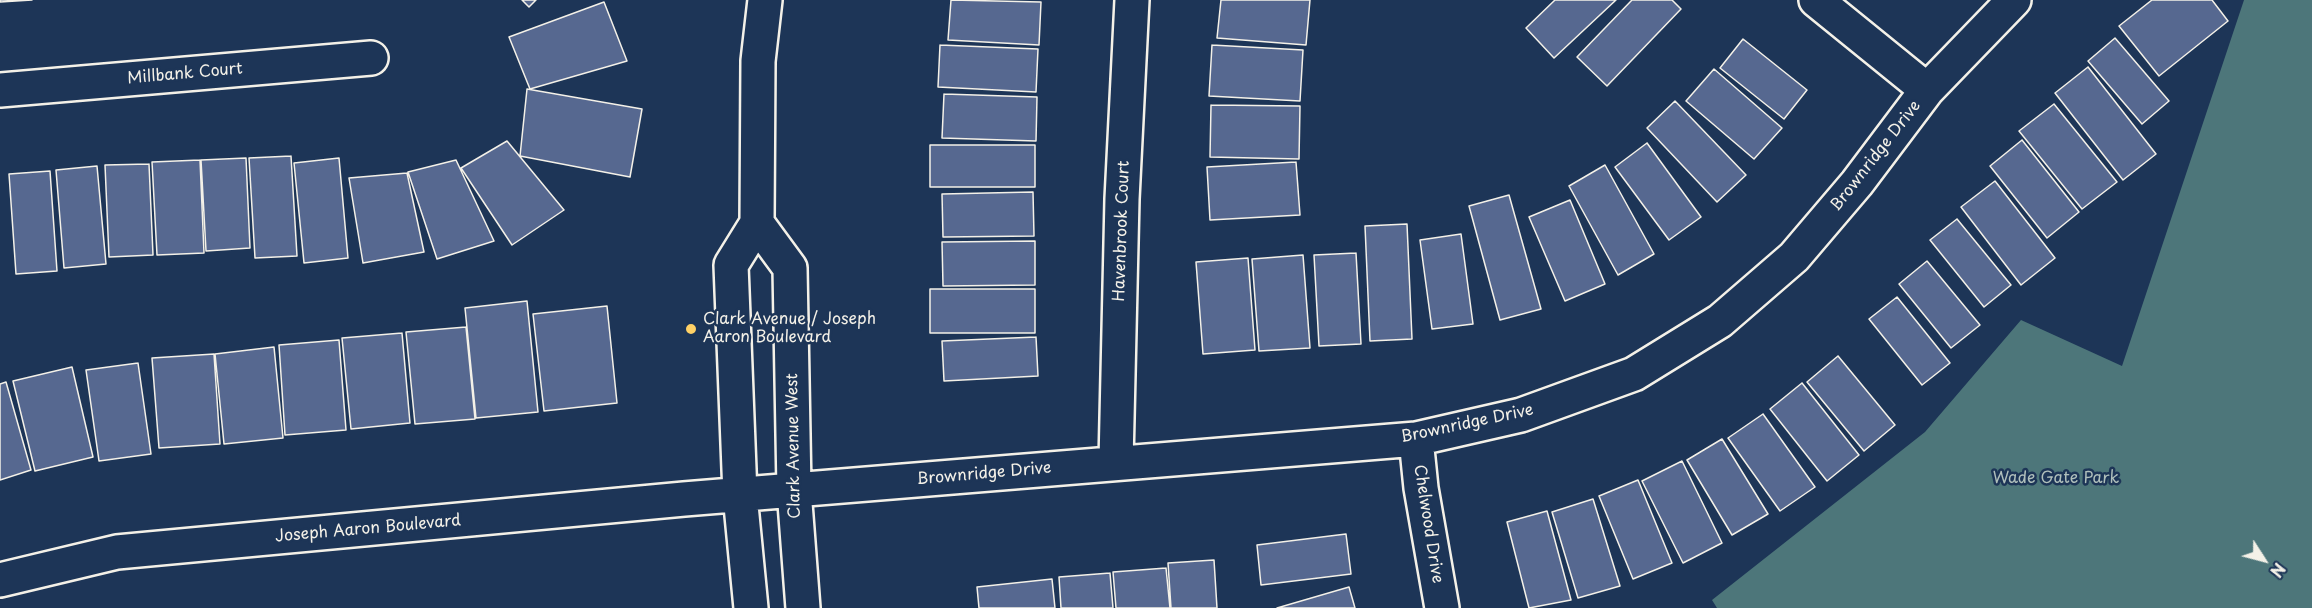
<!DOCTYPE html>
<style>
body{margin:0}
#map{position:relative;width:2312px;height:608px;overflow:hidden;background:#1d3557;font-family:"Playpen Sans",sans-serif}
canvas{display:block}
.north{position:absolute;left:2234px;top:530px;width:60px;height:60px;-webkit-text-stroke:4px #1d3557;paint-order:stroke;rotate:126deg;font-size:16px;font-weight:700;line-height:24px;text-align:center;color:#f4f1e8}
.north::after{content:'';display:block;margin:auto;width:21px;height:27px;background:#f4f1e8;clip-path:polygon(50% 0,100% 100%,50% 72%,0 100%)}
</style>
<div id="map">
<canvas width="2312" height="608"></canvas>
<div class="north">N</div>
</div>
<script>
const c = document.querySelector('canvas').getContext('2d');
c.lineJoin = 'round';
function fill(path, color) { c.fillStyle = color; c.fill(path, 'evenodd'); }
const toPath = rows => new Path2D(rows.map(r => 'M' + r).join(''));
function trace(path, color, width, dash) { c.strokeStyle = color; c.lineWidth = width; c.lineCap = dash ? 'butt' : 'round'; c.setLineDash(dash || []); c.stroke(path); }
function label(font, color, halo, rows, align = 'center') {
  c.font = font + ' "Playpen Sans",sans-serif'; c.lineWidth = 5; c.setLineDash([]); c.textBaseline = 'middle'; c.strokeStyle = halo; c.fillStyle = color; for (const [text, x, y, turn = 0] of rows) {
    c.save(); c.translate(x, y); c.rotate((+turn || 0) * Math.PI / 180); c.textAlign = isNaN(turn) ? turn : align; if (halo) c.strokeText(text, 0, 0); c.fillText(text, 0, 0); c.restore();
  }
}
fill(toPath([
 [2244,0,2312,0,2312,608,1717,608,1712,600,1925,432,2021,320,2122,366]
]), '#4d767a');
const building = toPath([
 [0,0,32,0,0,2,0,0],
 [522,0,536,0,529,7,522,0],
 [951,0,1041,2,1039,45,948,40,951,0],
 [1221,0,1310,0,1306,45,1217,38,1221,0],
 [1555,0,1616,0,1554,58,1526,28,1555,0],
 [1632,0,1672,0,1681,9,1607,86,1577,57,1632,0],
 [2152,0,2212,0,2228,21,2159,76,2119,26,2152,0],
 [604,2,627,61,530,89,509,37,604,2],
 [2115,38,2169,101,2142,124,2088,61,2115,38],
 [1743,39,1807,90,1784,119,1720,68,1743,39],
 [940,45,1038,49,1036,92,938,87,940,45],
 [1212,45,1303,50,1300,101,1209,96,1212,45],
 [2088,67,2156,154,2123,180,2055,93,2088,67],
 [1714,69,1782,128,1754,159,1686,101,1714,69],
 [527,89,642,109,630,177,520,156,527,89],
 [944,94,1037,97,1036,141,942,138,944,94],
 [1675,101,1746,175,1717,202,1647,128,1675,101],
 [2054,104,2117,182,2082,209,2019,131,2054,104],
 [1211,105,1300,106,1299,159,1210,157,1211,105],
 [2022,140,2079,212,2047,238,1990,166,2022,140],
 [507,141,564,210,512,245,461,168,507,141],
 [1647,143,1701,217,1669,240,1615,167,1647,143],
 [930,145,1035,145,1035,187,930,187,930,145],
 [291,156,297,256,255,258,249,158,291,156],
 [246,158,250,248,206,251,201,160,246,158],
 [339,158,348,258,304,263,294,163,339,158],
 [200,160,204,253,157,255,152,162,200,160],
 [456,160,494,241,437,259,408,172,456,160],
 [1296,162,1300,215,1210,220,1207,167,1296,162],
 [149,164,153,255,109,257,105,165,149,164],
 [1605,165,1654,254,1618,275,1569,186,1605,165],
 [97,166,106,264,64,268,56,170,97,166],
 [50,171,57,271,16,274,9,174,50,171],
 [407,173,424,252,363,263,349,178,407,173],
 [1995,181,2055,258,2021,285,1961,207,1995,181],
 [1033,192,1034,236,943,237,942,194,1033,192],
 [1509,195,1541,309,1500,320,1469,206,1509,195],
 [1570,200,1605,284,1565,301,1529,217,1570,200],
 [1957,219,2011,285,1984,307,1930,240,1957,219],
 [1407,224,1412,339,1370,341,1365,226,1407,224],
 [1461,234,1473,324,1432,329,1420,240,1461,234],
 [1035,241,1035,285,943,286,942,242,1035,241],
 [1356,253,1361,344,1319,346,1314,255,1356,253],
 [1303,255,1310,348,1259,351,1252,259,1303,255],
 [1248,258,1255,350,1203,354,1196,262,1248,258],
 [1927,261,1980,325,1951,348,1899,284,1927,261],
 [930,289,1035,289,1035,333,930,333,930,289],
 [1897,297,1950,363,1922,385,1869,319,1897,297],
 [527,301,538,412,476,418,465,308,527,301],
 [607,306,617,403,544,411,533,314,607,306],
 [466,327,475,419,415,424,406,332,466,327],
 [402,333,410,423,351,429,342,338,402,333],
 [1036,337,1038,376,944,381,942,341,1036,337],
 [339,340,346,430,285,435,279,345,339,340],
 [274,347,283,438,224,444,215,354,274,347],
 [214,354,220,444,159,448,152,358,214,354],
 [1838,356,1895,425,1864,451,1807,382,1838,356],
 [138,363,151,454,99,461,86,370,138,363],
 [72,367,93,457,35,471,13,381,72,367],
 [6,382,31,470,0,480,0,384,6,382],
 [1802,383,1859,455,1827,481,1770,409,1802,383],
 [1763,414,1815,487,1780,511,1728,438,1763,414],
 [1722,439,1768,514,1732,535,1687,460,1722,439],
 [1682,461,1722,543,1683,563,1642,481,1682,461],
 [1638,480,1672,563,1633,579,1599,496,1638,480],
 [1593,499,1620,586,1578,598,1552,512,1593,499],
 [1547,511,1571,600,1529,608,1507,522,1547,511],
 [1346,534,1351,574,1261,585,1257,545,1346,534],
 [1214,560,1217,608,1171,608,1168,563,1214,560],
 [1166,568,1170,608,1116,608,1113,572,1166,568],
 [1110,573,1113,608,1061,608,1059,577,1110,573],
 [1052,579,1055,608,979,608,977,587,1052,579],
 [1349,587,1355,608,1277,608,1349,587]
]);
fill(building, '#566890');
trace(building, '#f4f1e8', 1.5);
const minor = toPath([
 [1816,0,1927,90],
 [0,90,371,58],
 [757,223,790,268,794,490,803,608],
 [1416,439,1421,488,1442,608],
 [1116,462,1122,199,1132,0],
 [0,580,117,552,684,499,1416,439,1521,415,1634,374,1720,321,1794,257,1857,183,1927,90,2014,0],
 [751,608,740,495,731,265,757,223,758,61,765,0]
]);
trace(minor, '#f4f1e8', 38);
trace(minor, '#1d3557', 33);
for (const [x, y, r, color] of [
 [691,329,6,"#ffd166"]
]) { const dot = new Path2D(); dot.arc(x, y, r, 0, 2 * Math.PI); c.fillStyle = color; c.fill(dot); trace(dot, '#1d3557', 2); }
label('16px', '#f4f1e8', '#1d3557', [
 ["Millbank Court",185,74,-5],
 ["Brownridge Drive",1876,156,-52],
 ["Havenbrook Court",1122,231,-88],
 ["Brownridge Drive",1467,424,-12],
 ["Clark Avenue West",794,446,-91],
 ["Brownridge Drive",984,474,-5],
 ["Chelwood Drive",1428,524,81],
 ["Joseph Aaron Boulevard",368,529,-5]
]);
label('16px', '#f4f1e8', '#1d3557', [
 ["Clark Avenue / Joseph",703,320],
 ["Aaron Boulevard",703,338]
], 'left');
label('16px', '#b1c0bc', '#1d3557', [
 ["Wade Gate Park",2056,479]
]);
</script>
